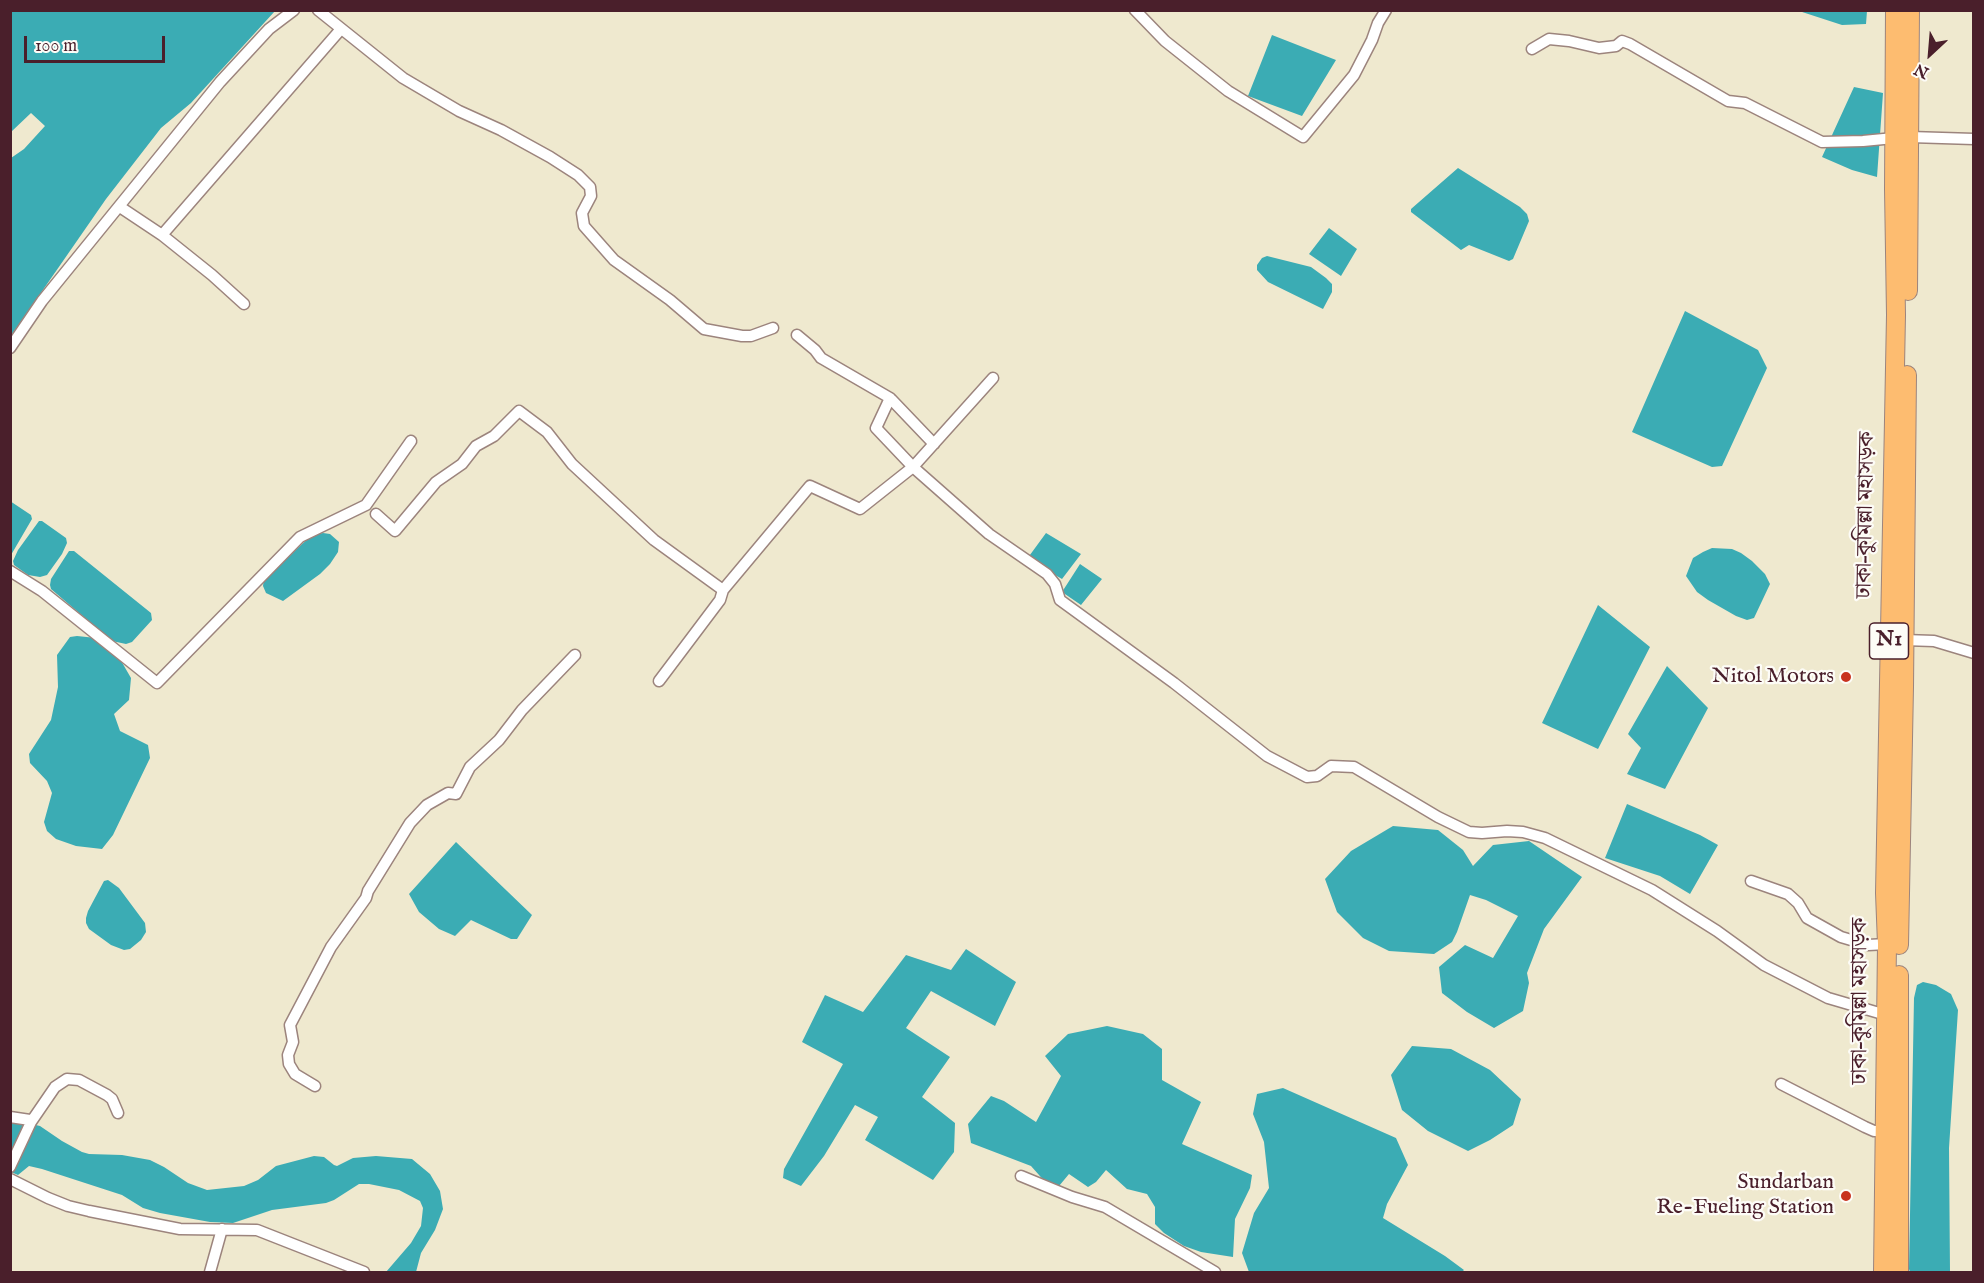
<!DOCTYPE html>
<meta charset="utf-8">
<style>
body{margin:0}
#map{position:relative;width:1984px;height:1283px;overflow:hidden;background:#efe9cf;font-family:"IM FELL English",serif}
canvas{display:block}
.frame{position:absolute;inset:0;border:12px solid #4a1f2b;pointer-events:none}
.north{position:absolute;left:1900px;top:24px;width:60px;height:60px;-webkit-text-stroke:4px #fdfcf7;paint-order:stroke;rotate:206deg;font-size:16px;font-weight:700;line-height:24px;text-align:center;color:#4a1f2b}
.north::after{content:'';display:block;margin:auto;width:21px;height:27px;background:#4a1f2b;clip-path:polygon(50% 0,100% 100%,50% 72%,0 100%)}
.scale{position:absolute;left:24px;top:36px;width:141px;height:27px;box-sizing:border-box;border:3px solid #4a1f2b;border-top:0;padding-left:8px;font-size:18px;line-height:21px;white-space:nowrap;color:#4a1f2b;-webkit-text-stroke:4px #fdfcf7;paint-order:stroke}
</style>
<div id="map">
<canvas width="1984" height="1283"></canvas>
<div class="frame"></div>
<div class="north">N</div>
<div class="scale">100 m</div>
</div>
<script>
const c = document.querySelector('canvas').getContext('2d');
c.lineJoin = 'round';
function fill(path, color) { c.fillStyle = color; c.fill(path, 'evenodd'); }
const toPath = rows => new Path2D(rows.map(r => 'M' + r).join(''));
function trace(path, color, width, dash) { c.strokeStyle = color; c.lineWidth = width; c.lineCap = dash ? 'butt' : 'round'; c.setLineDash(dash || []); c.stroke(path); }
function label(font, color, halo, rows, align = 'center') {
  c.font = font + ' "IM FELL English","Noto Serif Bengali",serif'; c.lineWidth = 4.5; c.setLineDash([]); c.textBaseline = 'middle'; c.strokeStyle = halo; c.fillStyle = color; for (const [text, x, y, turn = 0] of rows) {
    c.save(); c.translate(x, y); c.rotate((+turn || 0) * Math.PI / 180); c.textAlign = isNaN(turn) ? turn : align; if (halo) c.strokeText(text, 0, 0); c.fillText(text, 0, 0); c.restore();
  }
}
fill(toPath([
 [11,11,275,11,191,103,161,128,106,199,11,336,11,158,24,149,45,126,31,113,11,132],
 [1799,11,1867,11,1866,24,1842,25],
 [1272,35,1336,60,1302,116,1248,96],
 [1854,87,1883,93,1877,177,1852,170,1822,157],
 [1458,168,1520,207,1527,214,1529,221,1513,259,1509,261,1469,245,1461,250,1411,212,1411,209],
 [1329,228,1357,249,1341,276,1309,254],
 [1267,256,1311,267,1326,278,1332,284,1332,292,1323,309,1268,282,1257,270,1257,265,1262,258],
 [1685,311,1758,350,1767,368,1722,466,1712,467,1632,432],
 [10,501,31,515,32,519,11,555],
 [39,521,42,521,66,538,67,543,62,554,47,575,40,577,28,575,14,565,13,561,18,550],
 [323,533,330,534,339,542,338,552,330,564,320,574,283,601,266,593,263,586,264,579,312,535],
 [1046,533,1081,554,1062,579,1027,559],
 [1712,548,1732,549,1741,553,1752,561,1765,574,1770,584,1754,618,1747,620,1736,616,1708,600,1697,592,1686,576,1693,558,1703,552],
 [69,551,74,551,151,613,152,620,132,642,126,644,112,641,51,589,50,585,51,579],
 [1080,564,1102,579,1081,605,1062,592],
 [1598,605,1650,647,1598,749,1542,723],
 [77,636,96,638,120,659,131,678,129,700,114,714,120,731,148,745,150,758,113,835,102,849,76,846,56,839,47,831,44,822,52,793,47,781,30,763,29,754,51,720,58,687,57,655,70,637],
 [1667,666,1708,708,1665,789,1627,774,1641,748,1628,734],
 [1627,804,1700,835,1718,845,1690,894,1660,876,1605,858],
 [1393,826,1438,830,1463,850,1473,866,1493,845,1529,841,1582,877,1544,929,1527,973,1529,983,1523,1011,1494,1028,1467,1012,1442,993,1439,967,1465,945,1493,958,1518,916,1486,900,1470,895,1457,932,1452,942,1434,954,1389,951,1363,938,1337,912,1325,879,1351,851],
 [456,842,532,915,517,939,511,939,471,920,455,936,439,929,419,912,409,894],
 [108,880,119,888,145,923,146,932,141,940,130,949,124,950,111,945,89,929,86,923,86,918,88,911,104,881],
 [966,949,1016,982,995,1026,931,991,906,1028,950,1057,922,1097,955,1123,954,1152,933,1180,865,1140,878,1117,855,1105,824,1156,801,1186,783,1178,784,1169,843,1064,802,1042,825,995,863,1012,906,955,951,970],
 [1923,982,1936,985,1951,994,1958,1010,1949,1148,1950,1272,1910,1272,1909,1269,1914,998,1917,985],
 [1107,1026,1143,1034,1162,1049,1162,1080,1201,1102,1182,1144,1252,1175,1250,1188,1235,1219,1233,1257,1201,1252,1184,1246,1164,1233,1155,1224,1155,1207,1147,1194,1127,1189,1106,1170,1096,1182,1088,1187,1069,1174,1059,1186,1047,1184,1031,1166,971,1143,968,1124,991,1096,1004,1101,1036,1122,1061,1076,1045,1056,1068,1034],
 [1412,1046,1451,1049,1490,1070,1521,1099,1513,1125,1490,1140,1468,1151,1428,1131,1402,1110,1391,1075],
 [1283,1088,1396,1138,1408,1165,1387,1204,1383,1218,1445,1256,1464,1270,1462,1272,1249,1272,1242,1253,1254,1213,1269,1188,1264,1142,1253,1114,1257,1094],
 [23,1122,40,1126,62,1141,82,1152,89,1154,122,1155,150,1160,164,1167,188,1183,207,1190,244,1186,258,1180,276,1166,314,1156,324,1157,334,1165,337,1166,353,1158,376,1156,412,1159,430,1174,440,1191,443,1209,435,1230,421,1253,416,1272,386,1272,411,1243,421,1226,423,1208,420,1201,399,1190,369,1184,359,1184,334,1200,326,1203,272,1210,233,1223,210,1222,160,1213,143,1208,122,1195,42,1169,29,1166,18,1175,11,1172,10,1123]
]), '#3bacb4');
const minor = toPath([
 [318,10,403,78,459,111,501,130,550,157,578,175,590,187,591,196,582,213,584,226,614,260,670,300,704,329,742,336,751,336,773,328],
 [1135,10,1165,41,1228,91,1303,137,1354,75,1372,40,1378,23,1386,10],
 [1532,49,1549,39,1569,41,1599,48,1616,46,1622,41,1630,44,1728,101,1745,103,1822,142,1863,141,1894,138],
 [1910,137,1974,139],
 [120,207,162,235,212,275,244,304],
 [162,235,341,29],
 [797,335,815,350,821,358,890,398,876,428,913,467,989,534,1047,574,1055,584,1060,600,1174,683,1267,756,1307,777,1317,776,1331,766,1354,767,1438,817,1469,832,1482,833,1507,831,1523,832,1545,838,1652,890,1717,931,1764,965,1828,998,1886,1015],
 [10,348,42,301,220,82,269,29,294,10],
 [890,398,934,444],
 [376,514,395,531,436,482,462,464,476,446,494,436,519,411,547,432,572,464,654,540,723,590],
 [10,571,42,591,157,683,300,537,366,505,411,441],
 [1904,640,1934,641,1974,653],
 [659,681,720,600,723,590,810,486,860,509,913,467,993,378],
 [1751,881,1788,894,1798,903,1807,918,1841,937,1868,945,1887,944],
 [1781,1084,1865,1127,1874,1131,1885,1131],
 [315,1086,295,1074,289,1064,288,1055,293,1042,290,1025,331,947,366,898,368,891,410,823,427,805,448,793,456,794,470,767,499,740,522,710,575,655],
 [10,1117,30,1120,31,1122,10,1167],
 [31,1122,55,1087,67,1079,79,1080,107,1095,112,1099,118,1113],
 [1021,1176,1072,1197,1105,1207,1215,1272],
 [10,1179,48,1198,68,1206,89,1211,180,1229,257,1230,364,1272],
 [210,1272,222,1229]
]);
const trunk = toPath([
 [1908,291,1910,10],
 [1899,945,1904,687,1907,375],
 [1899,975,1899,1272],
 [1883,1272,1887,944,1885,893,1896,315,1894,189,1895,10]
]);
trace(minor, '#9c847d', 13);
trace(trunk, '#9c847d', 20);
trace(minor, '#fff', 10);
trace(trunk, '#fdbc70', 18);
for (const [x, y, r, color] of [
 [1846,677,6,"#c8321e"],
 [1846,1196,6,"#c8321e"]
]) { const dot = new Path2D(); dot.arc(x, y, r, 0, 2 * Math.PI); c.fillStyle = color; c.fill(dot); trace(dot, '#fdfcf7', 2); }
for (const [x, y, w] of [
 [1889,641,39]
]) { const box = new Path2D(); box.roundRect(x - w / 2, y - 18, w, 36, 4.5); c.fillStyle = '#fdfcf7'; c.fill(box); trace(box, '#4a1f2b', 1.5); }
label('bold 21px', '#4a1f2b', null, [
 ["N1",1889,641]
]);
label('22px', '#4a1f2b', '#fdfcf7', [
 ["ঢাকা–কুমিল্লা মহাসড়ক",1867,515,-89],
 ["ঢাকা–কুমিল্লা মহাসড়ক",1861,1001,-90]
]);
label('22px', '#4a1f2b', '#fdfcf7', [
 ["Nitol Motors",1834,677],
 ["Sundarban",1834,1183],
 ["Re-Fueling Station",1834,1208]
], 'right');
</script>
